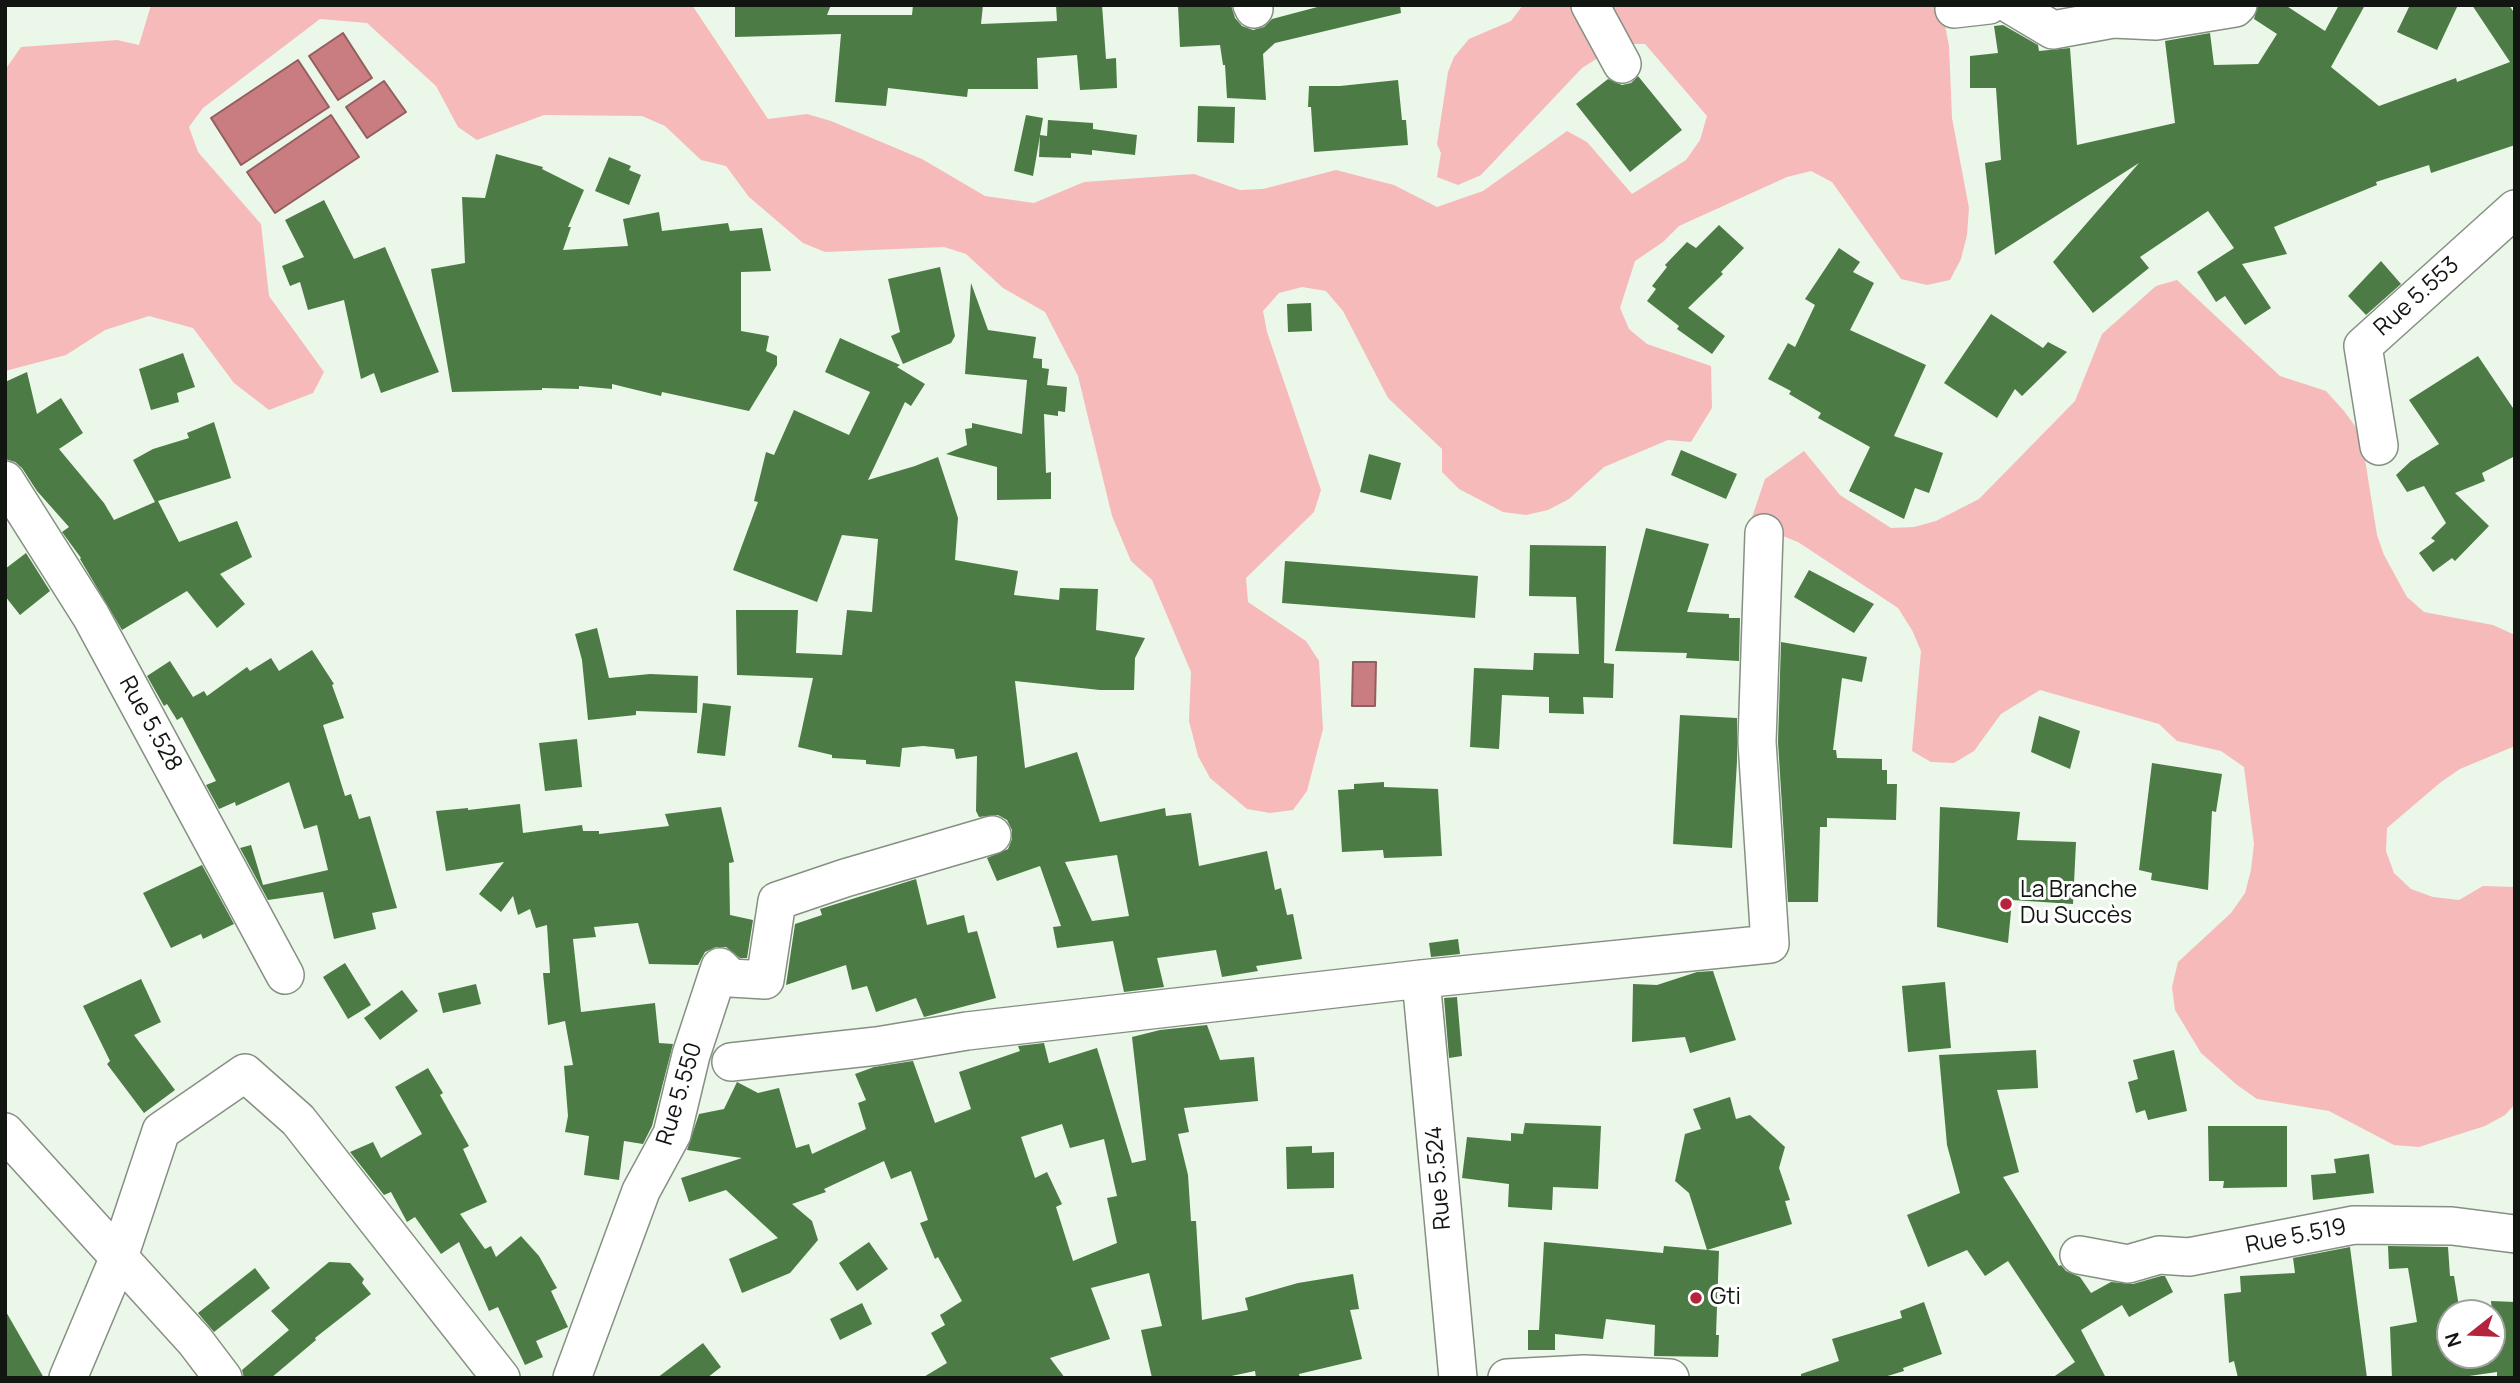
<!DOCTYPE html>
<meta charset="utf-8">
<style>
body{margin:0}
#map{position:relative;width:2520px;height:1383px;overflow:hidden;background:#ebf7e8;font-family:Manrope,sans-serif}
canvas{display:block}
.frame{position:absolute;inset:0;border:7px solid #121611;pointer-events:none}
.north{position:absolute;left:2436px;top:1299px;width:70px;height:70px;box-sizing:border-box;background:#fff;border:2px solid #a0a2a0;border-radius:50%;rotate:252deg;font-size:19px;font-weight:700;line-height:28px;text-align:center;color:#121611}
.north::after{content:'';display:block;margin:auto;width:24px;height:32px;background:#b5233d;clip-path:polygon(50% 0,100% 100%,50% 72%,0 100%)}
</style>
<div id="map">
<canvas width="2520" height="1383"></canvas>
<div class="frame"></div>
<div class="north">N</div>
</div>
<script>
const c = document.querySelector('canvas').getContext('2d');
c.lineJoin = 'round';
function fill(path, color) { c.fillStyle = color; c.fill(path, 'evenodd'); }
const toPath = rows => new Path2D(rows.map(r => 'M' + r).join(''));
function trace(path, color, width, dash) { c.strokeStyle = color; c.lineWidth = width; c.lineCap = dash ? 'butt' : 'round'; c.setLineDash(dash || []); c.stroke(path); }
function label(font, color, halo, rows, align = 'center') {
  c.font = font + ' Manrope,sans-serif'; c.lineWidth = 6; c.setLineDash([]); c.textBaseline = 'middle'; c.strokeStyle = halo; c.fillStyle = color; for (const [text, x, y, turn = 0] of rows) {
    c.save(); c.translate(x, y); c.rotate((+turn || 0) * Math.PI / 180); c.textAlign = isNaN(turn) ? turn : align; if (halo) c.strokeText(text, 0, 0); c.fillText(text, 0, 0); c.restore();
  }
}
fill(toPath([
 [151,5,692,5,768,119,807,114,831,121,922,159,985,196,1034,203,1084,182,1194,174,1240,190,1263,189,1336,170,1394,185,1437,207,1483,191,1567,131,1587,142,1632,194,1686,160,1700,140,1707,116,1645,44,1620,44,1582,68,1481,175,1458,185,1437,177,1441,153,1437,144,1448,72,1454,57,1469,39,1511,21,1523,5,1941,5,1949,46,1952,118,1969,208,1967,235,1961,259,1950,280,1927,285,1901,279,1832,182,1811,171,1787,177,1679,226,1663,242,1635,261,1620,308,1629,329,1647,344,1711,366,1712,408,1691,442,1668,440,1604,467,1569,499,1548,510,1526,515,1503,512,1459,489,1442,472,1442,449,1388,398,1343,311,1326,291,1302,287,1279,293,1263,311,1267,332,1321,490,1314,512,1246,578,1248,602,1306,641,1319,661,1323,729,1307,791,1293,810,1270,813,1247,809,1210,778,1198,756,1189,721,1191,672,1152,580,1131,561,1112,516,1078,376,1045,312,1003,288,966,254,944,247,825,252,803,243,749,197,726,166,701,160,665,126,642,116,544,115,477,140,458,127,436,86,367,23,320,19,203,108,189,127,198,152,261,224,269,296,324,372,313,393,269,410,234,383,193,328,149,316,105,330,66,355,5,371,5,70,21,47,117,40,139,45],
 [2177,280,2280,376,2326,391,2344,411,2361,434,2377,535,2384,555,2407,597,2424,612,2493,625,2515,635,2515,746,2460,769,2441,782,2387,828,2386,851,2394,873,2411,889,2433,897,2459,900,2483,886,2515,887,2515,1104,2505,1115,2485,1126,2419,1147,2394,1145,2329,1111,2257,1099,2237,1085,2201,1053,2175,1010,2172,987,2178,962,2231,913,2245,893,2251,870,2254,844,2244,767,2221,751,2177,741,2159,724,2040,690,2001,714,1974,751,1954,763,1931,762,1912,751,1921,651,1912,630,1898,608,1798,542,1750,523,1765,479,1804,451,1840,495,1891,528,1914,527,1936,521,1979,499,2075,401,2102,334,2156,286]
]), '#f7babb');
const water = toPath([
 [343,33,372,78,338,100,309,56,343,33],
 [298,60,329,107,241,165,211,118,298,60],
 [384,81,406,112,367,138,346,107,384,81],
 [331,115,359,157,275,213,247,172,331,115],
 [1353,662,1376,662,1375,706,1352,706,1353,662]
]);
fill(water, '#ca7d80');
trace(water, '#935e5f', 2);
fill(toPath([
 [735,5,831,5,827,15,912,15,913,5,983,5,981,24,1057,21,1056,5,1102,5,1106,59,1116,58,1117,88,1080,90,1077,55,1037,58,1038,89,968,89,967,97,888,88,886,106,835,102,841,34,735,37],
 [1178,5,1231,5,1235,18,1242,26,1253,30,1264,27,1272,19,1325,5,1400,5,1401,13,1275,43,1263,54,1266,100,1227,98,1225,65,1223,65,1220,45,1180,47],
 [2258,5,2285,5,2325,31,2339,5,2365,5,2331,67,2379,106,2456,78,2457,82,2510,62,2472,5,2509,5,2515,14,2515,145,2431,173,2429,165,2376,182,2377,185,2274,227,2287,254,2242,264,2271,308,2245,325,2225,296,2216,302,2197,272,2234,248,2208,211,2140,257,2149,268,2093,313,2053,262,2139,163,1995,255,1985,163,2001,160,1996,88,1970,88,1970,56,1998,53,1994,26,2003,25,2038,45,2039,51,2070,48,2077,145,2175,123,2165,41,2210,33,2214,65,2258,64,2277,34,2254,19],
 [2410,5,2458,5,2437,50,2397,32],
 [1638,76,1682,130,1630,172,1576,104,1608,79,1622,85,1631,83],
 [1398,80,1402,120,1406,120,1408,145,1314,152,1311,107,1308,107,1309,86,1340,86],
 [1198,106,1235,107,1234,143,1197,142],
 [1026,115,1043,118,1040,135,1047,136,1048,120,1093,123,1093,129,1137,135,1135,155,1092,150,1092,155,1071,153,1071,158,1039,157,1040,136,1033,176,1014,171],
 [496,154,543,167,542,169,584,190,568,227,571,227,563,250,628,246,623,219,659,212,662,231,728,223,730,231,762,228,771,271,741,272,741,331,769,336,766,351,777,356,777,365,749,411,662,392,661,396,612,384,612,389,579,386,579,389,542,388,542,390,452,392,431,269,465,263,462,197,485,198],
 [609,157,631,166,629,170,641,175,629,205,595,191],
 [324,200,354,259,385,247,439,372,381,393,374,373,361,379,344,300,308,310,300,282,290,286,282,266,304,257,285,220],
 [1719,225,1744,248,1721,272,1723,274,1688,308,1725,336,1712,354,1677,329,1679,326,1647,301,1656,289,1652,286,1667,267,1665,265,1687,242,1696,248],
 [1839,248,1860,262,1853,272,1874,283,1850,330,1926,365,1894,436,1943,453,1929,493,1915,488,1904,519,1849,491,1870,447,1818,418,1821,413,1789,394,1791,391,1768,379,1788,343,1795,347,1815,305,1805,299],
 [2381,261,2401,284,2366,315,2348,296],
 [940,267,955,336,951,343,903,364,891,336,900,332,888,279],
 [971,283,988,330,1036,337,1033,358,1042,359,1042,368,1049,369,1047,385,1067,387,1065,412,1058,411,1058,416,1044,414,1046,473,1051,472,1051,499,997,500,997,467,946,454,967,445,965,429,972,428,972,423,1022,434,1027,380,965,374],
 [1311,303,1312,331,1288,332,1287,304],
 [1991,314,2043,348,2048,342,2067,352,2022,396,2015,389,1997,418,1944,383],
 [840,338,900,365,897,367,925,384,911,406,905,402,868,480,915,466,938,457,958,518,955,560,1018,571,1014,595,1059,600,1060,588,1098,589,1096,630,1145,638,1135,658,1134,690,1100,690,1015,681,1025,768,1077,752,1100,822,1165,808,1166,816,1191,813,1199,866,1267,851,1275,890,1281,888,1287,915,1293,914,1302,959,1256,966,1258,971,1222,977,1216,950,1157,958,1164,987,1124,992,1113,941,1057,948,1053,927,1061,926,1040,866,997,881,987,858,1008,849,1012,839,1012,830,1007,820,998,815,979,817,976,811,977,756,956,759,954,749,923,746,902,748,900,767,866,764,866,760,832,758,832,755,798,747,813,678,737,675,736,610,798,610,796,653,842,655,847,610,872,612,878,539,842,535,817,602,733,570,758,502,754,501,766,452,774,455,794,410,849,435,870,392,825,372],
 [1117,855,1129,916,1092,921,1065,862],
 [183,353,195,387,177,393,179,402,151,410,139,369],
 [2478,356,2515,411,2515,456,2482,473,2485,481,2455,493,2489,526,2455,561,2452,558,2433,572,2419,553,2435,541,2431,538,2446,523,2424,486,2407,492,2396,475,2411,461,2439,444,2409,400],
 [27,372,37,414,61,398,83,433,59,449,104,503,114,520,155,502,133,460,153,449,189,438,187,433,214,422,231,478,158,501,179,542,237,521,252,557,220,574,245,604,217,628,187,591,122,630,80,559,81,558,62,532,69,527,37,491,22,468,15,462,5,459,5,382],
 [1681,450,1737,474,1726,499,1671,475],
 [1369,454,1401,463,1391,500,1360,492],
 [1646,528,1709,544,1687,612,1729,614,1729,618,1740,618,1739,661,1686,658,1687,653,1615,651],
 [1530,545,1606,546,1604,663,1614,664,1613,698,1583,697,1584,714,1549,713,1549,697,1502,695,1499,749,1470,747,1474,668,1533,670,1534,653,1579,654,1576,597,1529,596],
 [26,553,50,591,20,615,5,596,5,569],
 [1285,561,1478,576,1475,618,1282,603],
 [1809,570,1874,604,1854,633,1794,597],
 [597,628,609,678,650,674,698,676,697,713,636,711,636,715,588,720,582,660,575,634],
 [1781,642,1867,657,1862,682,1842,678,1833,750,1836,750,1837,758,1882,759,1882,770,1887,770,1887,784,1897,784,1896,820,1827,818,1827,827,1820,827,1818,902,1788,902,1778,742],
 [312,650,334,684,332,685,344,718,323,725,345,796,351,794,359,819,370,816,397,908,372,913,376,929,334,939,323,892,268,900,240,848,251,845,263,885,328,870,317,825,304,829,289,782,236,806,235,802,219,809,206,785,216,781,182,717,177,720,167,704,164,706,147,676,170,661,193,697,204,691,207,696,247,667,250,671,271,658,279,671],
 [703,703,731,706,725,756,697,753],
 [1680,715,1737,718,1737,761,1732,848,1673,844],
 [2039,716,2080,731,2070,769,2031,752],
 [577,739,582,787,545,791,539,743],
 [2152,763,2222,774,2216,812,2212,811,2208,890,2151,880,2152,873,2139,870],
 [1384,782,1384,787,1438,789,1442,856,1384,858,1383,850,1342,852,1338,790,1354,789,1354,784],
 [520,804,523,833,582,825,583,831,599,831,599,834,669,826,665,814,721,807,734,862,729,863,730,915,753,920,747,958,740,958,726,947,716,947,705,952,698,965,649,964,638,923,594,927,596,937,573,939,581,1012,655,1003,659,1043,673,1044,652,1126,643,1144,624,1141,619,1180,584,1175,589,1136,565,1132,568,1116,564,1066,573,1065,565,1021,548,1025,543,973,550,973,547,925,536,928,530,909,518,915,513,896,501,912,479,894,504,862,446,871,436,811,468,808,468,810],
 [1940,807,2020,812,2017,840,2076,842,2073,904,2012,900,2008,943,1937,927],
 [202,865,234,924,203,939,201,934,171,948,143,893],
 [916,879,927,925,964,915,968,933,977,931,996,998,924,1017,916,998,876,1012,867,986,852,990,846,965,786,985,795,924,822,915,820,909],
 [1458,939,1460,954,1431,957,1429,943],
 [345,963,371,1005,348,1019,323,977],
 [1713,971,1736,1040,1690,1053,1685,1037,1632,1042,1633,984,1657,985,1697,972],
 [141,979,161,1022,134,1035,175,1090,144,1113,107,1064,110,1061,83,1006],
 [1945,982,1951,1048,1908,1052,1902,986],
 [476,984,481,1004,443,1013,438,993],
 [402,990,418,1011,380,1040,364,1018],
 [1457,997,1462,1056,1449,1058,1444,998],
 [1207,1025,1220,1060,1254,1057,1258,1101,1184,1108,1189,1132,1178,1134,1188,1175,1191,1221,1196,1221,1202,1320,1248,1310,1245,1298,1298,1283,1353,1274,1359,1309,1350,1310,1362,1359,1299,1374,1300,1378,1256,1378,1255,1371,1222,1378,1152,1378,1141,1330,1162,1326,1149,1273,1091,1288,1110,1339,1050,1358,1065,1378,922,1378,947,1363,931,1333,945,1325,940,1315,962,1301,938,1257,935,1259,920,1223,928,1220,911,1171,891,1179,884,1161,824,1189,826,1192,792,1204,812,1221,818,1240,790,1273,742,1293,729,1259,778,1238,726,1190,689,1202,681,1178,742,1158,687,1150,699,1114,724,1109,737,1082,758,1093,779,1088,796,1148,809,1144,812,1154,866,1129,858,1103,866,1100,855,1074,874,1067,913,1061,935,1123,971,1109,959,1072,1020,1051,1018,1046,1044,1043,1049,1063,1097,1048,1132,1163,1146,1160,1132,1037,1160,1030],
 [1062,1124,1070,1148,1104,1139,1117,1196,1107,1198,1117,1243,1073,1261,1056,1207,1062,1204,1047,1172,1035,1178,1021,1137],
 [2036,1050,2038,1088,1997,1090,2019,1172,2003,1177,2059,1266,2061,1265,2066,1271,2080,1277,2091,1293,2111,1282,2133,1284,2161,1276,2165,1276,2173,1292,2129,1317,2122,1305,2081,1330,2106,1378,2052,1378,2075,1362,2008,1261,1985,1276,1967,1250,1928,1267,1907,1215,1960,1193,1947,1145,1939,1055],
 [2174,1050,2187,1111,2148,1120,2145,1110,2136,1113,2128,1082,2138,1079,2133,1060],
 [428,1068,443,1093,440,1095,469,1146,463,1149,487,1202,460,1214,485,1249,491,1246,496,1257,521,1236,539,1256,557,1288,551,1291,568,1327,536,1341,543,1357,525,1365,498,1307,489,1311,459,1242,441,1254,415,1217,407,1222,391,1192,384,1195,350,1152,373,1142,381,1158,422,1134,395,1087],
 [1730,1097,1736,1119,1750,1115,1785,1147,1779,1168,1790,1200,1785,1201,1792,1224,1707,1250,1689,1193,1675,1181,1685,1134,1701,1129,1693,1109],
 [1525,1123,1601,1126,1598,1189,1553,1187,1552,1210,1508,1207,1509,1184,1462,1178,1467,1137,1511,1141,1511,1133,1523,1134],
 [2208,1126,2287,1126,2287,1187,2223,1188,2224,1181,2209,1181],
 [1312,1146,1312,1153,1334,1152,1334,1188,1287,1189,1286,1147],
 [2369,1154,2374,1193,2313,1200,2311,1175,2336,1173,2334,1159],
 [869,1242,888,1269,857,1291,839,1263],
 [1544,1242,1663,1253,1664,1246,1719,1251,1716,1335,1719,1335,1718,1357,1654,1356,1655,1325,1606,1319,1603,1339,1555,1334,1555,1350,1528,1350,1528,1330,1539,1330],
 [2388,1246,2448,1247,2450,1276,2454,1276,2460,1313,2450,1313,2450,1355,2496,1355,2491,1301,2515,1302,2515,1378,2497,1378,2497,1372,2455,1378,2392,1378,2390,1327,2417,1322,2408,1268,2389,1269],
 [2350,1247,2367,1378,2238,1378,2234,1361,2229,1363,2224,1294,2241,1292,2240,1276,2295,1273,2293,1258],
 [329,1262,350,1263,364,1279,362,1283,371,1294,315,1338,316,1340,271,1378,244,1378,242,1370,289,1330,271,1311],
 [255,1268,270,1288,214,1332,198,1313],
 [1924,1302,1942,1354,1903,1368,1904,1371,1881,1378,1801,1378,1801,1374,1839,1361,1832,1339,1902,1318,1900,1311],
 [862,1303,872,1324,840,1340,830,1319],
 [5,1310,44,1378,5,1378],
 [703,1343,721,1367,707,1378,657,1378]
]), '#4c7b45');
const minor = toPath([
 [1252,5,1254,9],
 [1590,5,1622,64],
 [2011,5,2053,30,2113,19,2156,21,2235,8,2238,5],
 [1954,9,1989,5],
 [2379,446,2363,346,2515,209],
 [5,480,91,616,285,975],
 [1421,979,1458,1378],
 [731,1062,877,1046,967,1031,1421,979,1770,944,1757,742,1764,533],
 [5,1132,195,1341,223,1378],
 [2079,1255,2128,1264,2159,1255,2189,1257,2354,1225,2452,1226,2515,1234],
 [68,1378,119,1257,161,1131,245,1073,298,1120,501,1378],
 [572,1378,641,1191,672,1134,691,1055,720,967,731,978,765,980,777,901,845,878,992,835],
 [1507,1378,1584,1374,1670,1378]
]);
trace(minor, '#859083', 40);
trace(minor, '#fff', 37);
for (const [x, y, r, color] of [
 [2006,904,7,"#b5233d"],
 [1696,1298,7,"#b5233d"]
]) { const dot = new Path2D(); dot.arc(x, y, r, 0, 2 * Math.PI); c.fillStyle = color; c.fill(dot); trace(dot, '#fff', 2.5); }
label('23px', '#121611', '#fff', [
 ["Rue 5.553",2417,297,-42],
 ["Rue 5.528",150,724,61],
 ["Rue 5.550",680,1094,-73],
 ["Rue 5.524",1439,1178,-95],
 ["Rue 5.519",2296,1237,-11]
]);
label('23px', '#121611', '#fff', [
 ["La Branche",2020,891],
 ["Du Succès",2020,917],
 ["Gti",1710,1298]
], 'left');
</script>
